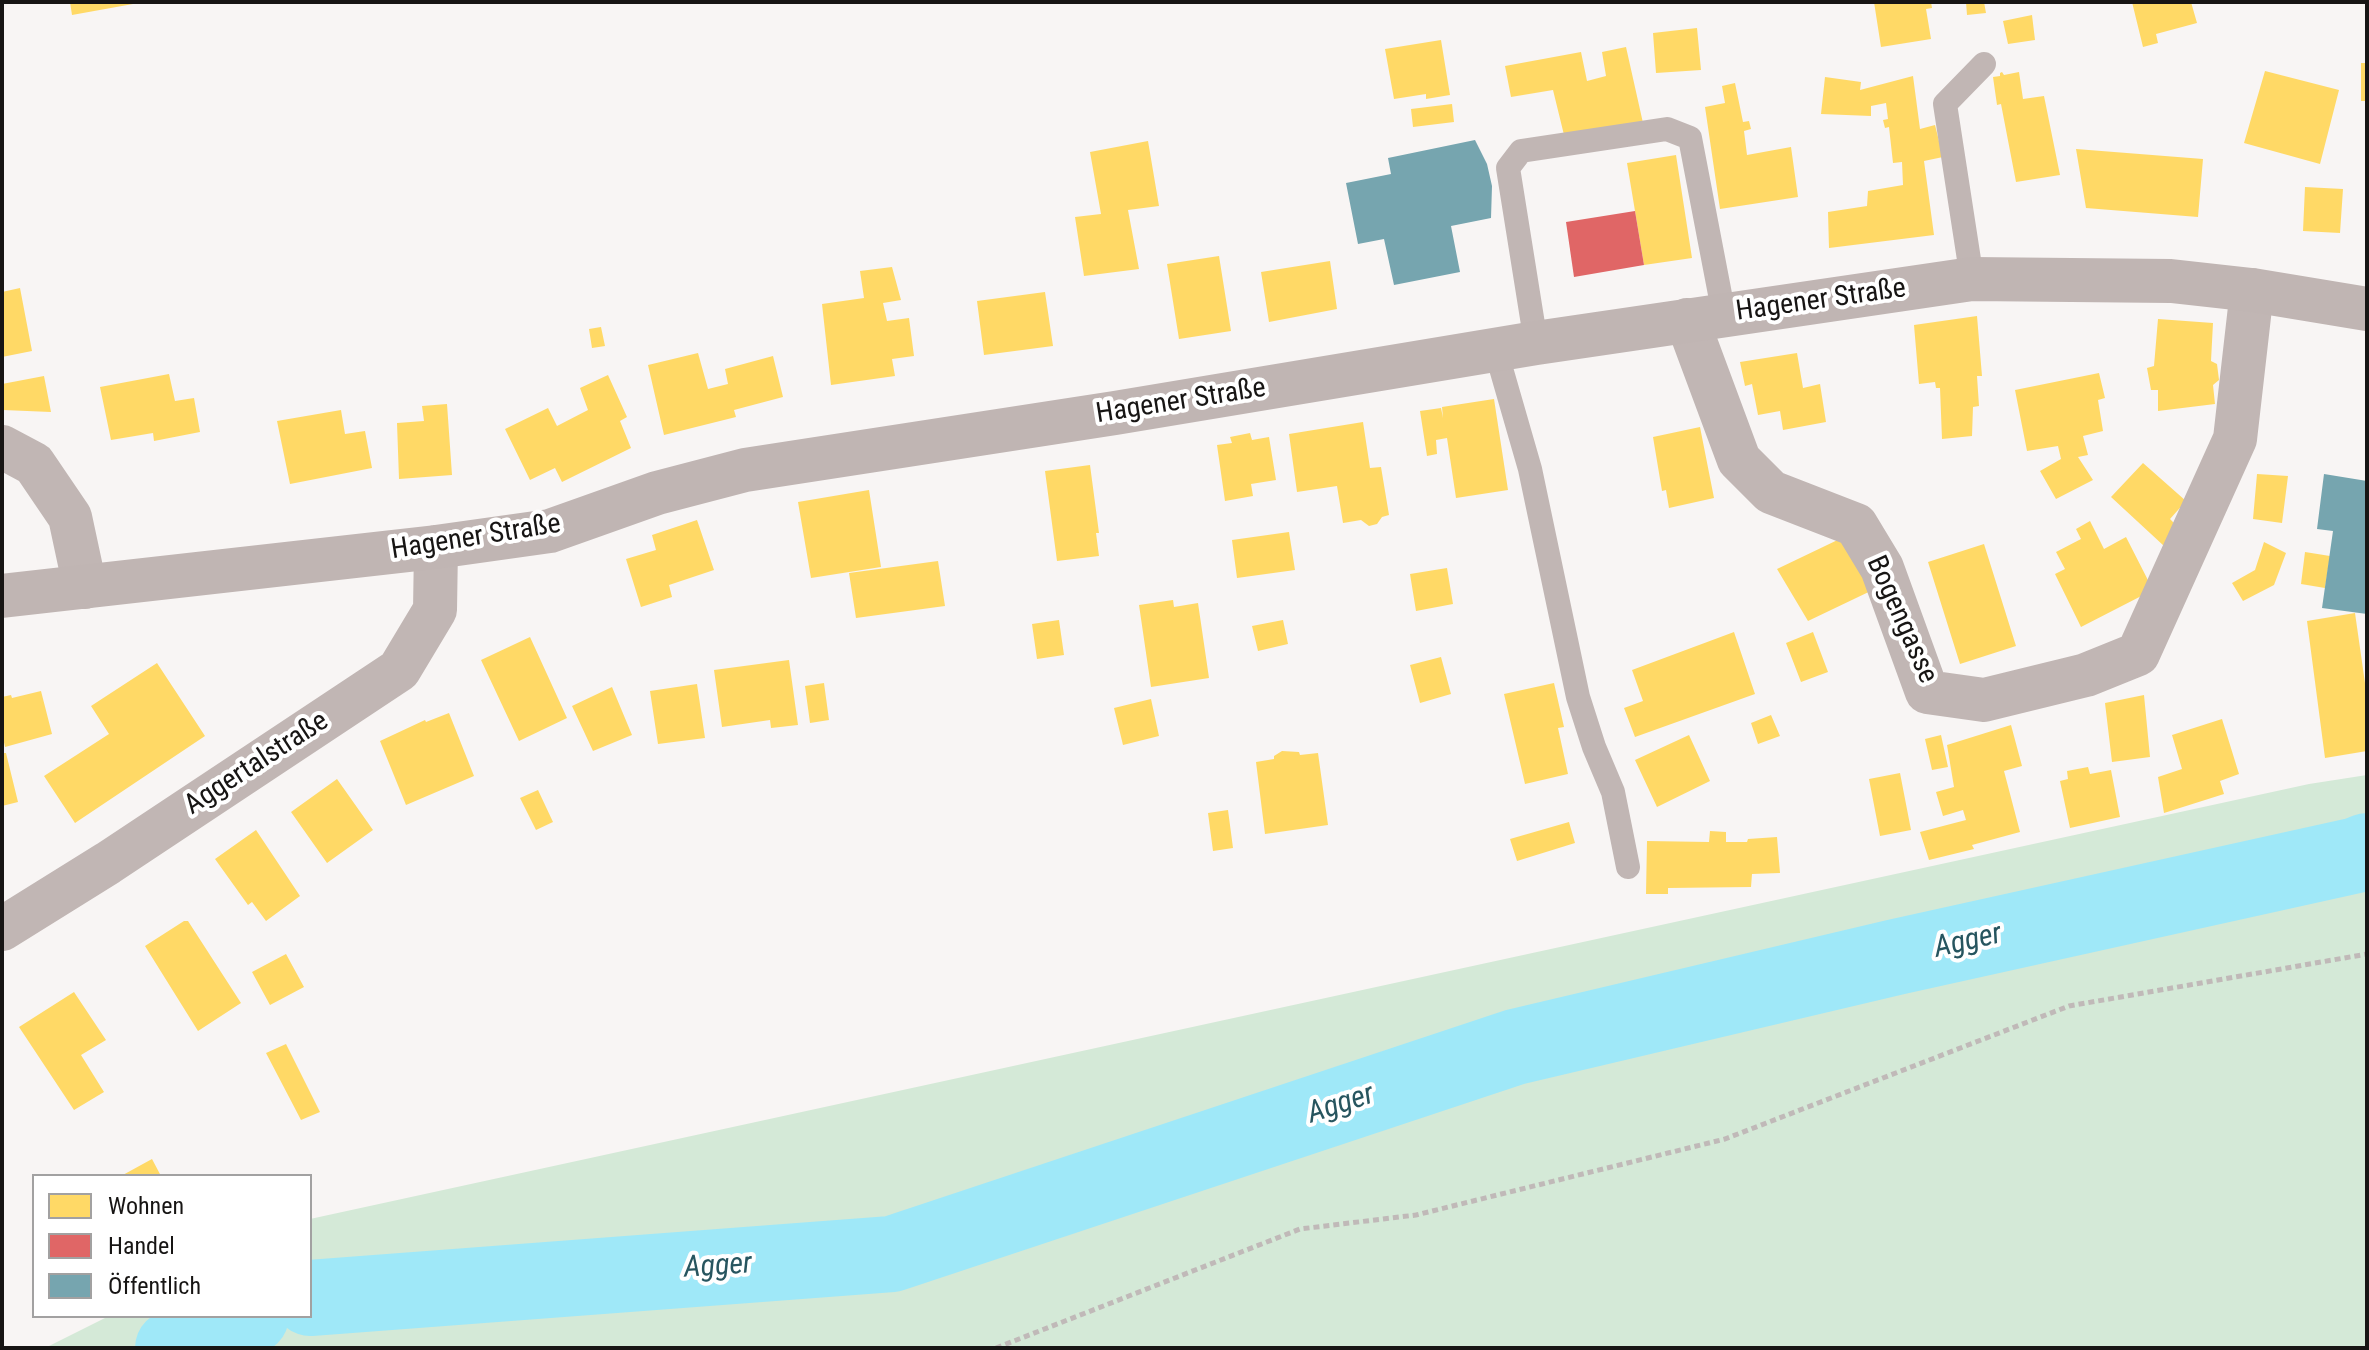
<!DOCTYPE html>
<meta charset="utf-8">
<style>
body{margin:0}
#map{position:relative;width:2369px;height:1350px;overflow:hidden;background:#f8f5f4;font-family:"Roboto Condensed",sans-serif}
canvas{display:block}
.frame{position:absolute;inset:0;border:4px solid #171514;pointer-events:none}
.legend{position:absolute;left:32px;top:1174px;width:280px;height:144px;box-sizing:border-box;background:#fff;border:2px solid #a2a1a1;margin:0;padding:10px 14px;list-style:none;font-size:24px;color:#171514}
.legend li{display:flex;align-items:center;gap:16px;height:40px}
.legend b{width:40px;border:2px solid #a2a1a1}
</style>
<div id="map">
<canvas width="2369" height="1350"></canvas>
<div class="frame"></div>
<ul class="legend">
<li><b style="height:22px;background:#ffd966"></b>Wohnen</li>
<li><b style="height:22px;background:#e06666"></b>Handel</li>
<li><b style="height:22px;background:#76a5af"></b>Öffentlich</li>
</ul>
</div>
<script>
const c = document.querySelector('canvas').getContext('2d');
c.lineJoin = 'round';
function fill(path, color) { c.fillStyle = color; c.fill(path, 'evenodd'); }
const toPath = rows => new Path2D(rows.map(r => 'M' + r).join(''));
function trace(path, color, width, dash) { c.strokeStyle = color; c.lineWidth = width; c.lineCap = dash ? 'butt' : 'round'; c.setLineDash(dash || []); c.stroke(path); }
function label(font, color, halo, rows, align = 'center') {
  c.font = font + ' "Roboto Condensed",sans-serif'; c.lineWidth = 8; c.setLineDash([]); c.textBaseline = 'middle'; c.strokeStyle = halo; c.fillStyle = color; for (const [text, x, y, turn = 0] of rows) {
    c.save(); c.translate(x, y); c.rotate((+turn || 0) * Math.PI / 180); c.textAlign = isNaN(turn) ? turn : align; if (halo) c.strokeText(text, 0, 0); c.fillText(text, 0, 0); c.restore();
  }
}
fill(toPath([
 [2367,775,2367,1348,45,1348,109,1316,310,1316,310,1219,2309,784]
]), '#d4e9d7');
fill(toPath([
 [70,2,133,2,133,4,72,15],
 [1874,2,1931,2,1932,8,1926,9,1931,39,1881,47],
 [1966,2,1984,2,1986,13,1967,15],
 [2132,2,2191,2,2197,23,2156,34,2158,43,2143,47],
 [2032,15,2035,40,2008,44,2003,21],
 [1697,28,1701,70,1656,73,1653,33],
 [1441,40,1450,95,1426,99,1426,94,1394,99,1385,49],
 [1626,47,1643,123,1565,139,1553,90,1511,97,1505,66,1581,52,1587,81,1606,76,1602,52],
 [2361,63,2367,63,2367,101,2361,101],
 [2265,71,2339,90,2320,164,2244,143],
 [2002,72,2004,75,2019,72,2023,99,2044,96,2060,175,2016,182,2001,104,1997,105,1993,77,2000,76,2000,73],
 [1913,76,1920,129,1935,125,1943,157,1924,161,1934,235,1829,248,1828,212,1867,206,1868,191,1903,185,1902,162,1893,163,1889,127,1885,128,1883,120,1888,119,1886,103,1871,106,1871,116,1821,114,1825,77,1861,82,1860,90],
 [1735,83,1743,122,1749,121,1751,129,1744,131,1747,155,1791,147,1798,197,1720,209,1705,107,1725,103,1722,86],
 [1452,104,1454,122,1413,127,1411,109],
 [1148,141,1159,206,1128,210,1139,269,1084,276,1075,217,1101,214,1090,152],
 [2076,149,2203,159,2198,217,2086,208],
 [1676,155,1692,258,1644,265,1627,163],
 [2305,187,2343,189,2340,233,2303,231],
 [1219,256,1231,331,1179,339,1167,264],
 [1330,261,1337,309,1269,322,1261,272],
 [892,267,901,300,883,303,887,321,909,318,914,356,892,359,895,376,831,385,822,304,864,298,860,271],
 [20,288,32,351,2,357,2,292],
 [1045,292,1053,346,984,355,977,301],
 [1977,316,1982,376,1977,376,1979,406,1973,407,1972,436,1942,439,1940,388,1936,388,1935,382,1919,384,1914,325],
 [2158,319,2213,323,2211,361,2217,364,2219,380,2213,385,2215,404,2158,411,2158,390,2151,390,2147,368,2154,366],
 [601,327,605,346,592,348,589,329],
 [698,353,708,389,728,384,725,369,773,356,783,397,734,410,736,417,664,435,648,365],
 [1797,353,1803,388,1820,384,1826,422,1783,430,1780,411,1758,415,1752,384,1745,386,1740,362],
 [2099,373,2105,398,2098,400,2103,431,2083,436,2088,455,2078,457,2093,480,2056,499,2040,471,2061,459,2058,446,2027,451,2015,390],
 [169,374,175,401,194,398,200,432,154,441,153,433,111,440,100,387],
 [608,375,627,417,620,421,631,448,562,482,555,468,530,480,505,429,548,408,557,426,588,410,580,388],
 [44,376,51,412,3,410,2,384],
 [1494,399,1508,490,1456,498,1447,438,1436,440,1437,454,1427,456,1420,411,1441,408,1443,418,1442,407],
 [447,404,452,475,399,479,397,423,424,421,422,406],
 [341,410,345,434,365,431,372,468,290,484,277,421],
 [1363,422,1370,468,1381,467,1389,515,1382,517,1377,524,1369,526,1361,520,1343,523,1337,486,1297,492,1289,434],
 [1700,427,1714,498,1669,508,1666,490,1662,491,1653,437],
 [1250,433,1252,440,1269,437,1276,480,1251,484,1253,496,1225,501,1217,445,1232,443,1230,437],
 [2143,463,2186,501,2170,519,2180,529,2164,546,2111,497],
 [1090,465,1099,533,1096,533,1099,556,1057,561,1045,471],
 [2257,474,2288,476,2282,523,2253,519],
 [869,490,881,567,811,578,798,502],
 [697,520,714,570,669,585,672,597,641,607,626,559,656,550,652,535],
 [2090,521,2104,549,2126,537,2153,590,2081,627,2055,574,2065,569,2056,552,2081,539,2076,529],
 [1289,532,1295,570,1237,578,1232,540],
 [1848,535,1877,588,1808,621,1777,569],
 [2264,542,2286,553,2274,585,2243,601,2232,583,2255,570],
 [1984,544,2016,646,1960,664,1928,562],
 [2305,552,2330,556,2325,588,2301,584],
 [938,561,945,606,856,618,849,573],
 [1447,568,1453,604,1416,611,1410,574],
 [1173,600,1174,607,1198,603,1209,678,1151,687,1139,605],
 [2355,613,2367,697,2367,751,2325,758,2307,621],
 [1059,620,1064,655,1037,659,1032,624],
 [1283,620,1288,644,1258,651,1252,626],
 [1734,632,1755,694,1635,737,1624,708,1643,701,1632,670],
 [1813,632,1828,672,1801,682,1786,643],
 [530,637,567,718,519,741,481,660],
 [1441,657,1451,694,1420,703,1410,665],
 [789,660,798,725,771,728,770,720,722,727,714,670],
 [157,663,205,736,75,823,44,776,109,734,91,706],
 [824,683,829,720,810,723,805,686],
 [1554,683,1564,727,1558,728,1568,774,1525,784,1504,694],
 [697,684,705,738,658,744,650,691],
 [612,687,632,735,593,751,572,706],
 [41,691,52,734,5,747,2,733,2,697,11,695,12,698],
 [2144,695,2150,757,2112,762,2105,703],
 [1151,699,1159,736,1123,745,1114,708],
 [449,713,474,776,406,805,380,741,425,720,426,722],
 [1771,715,1780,736,1758,744,1751,723],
 [2222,719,2239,774,2220,781,2224,794,2164,813,2158,777,2182,769,2172,735],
 [2011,725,2022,766,2004,771,2020,832,1972,845,1974,849,1929,860,1920,832,1966,820,1963,810,1943,816,1936,792,1954,787,1947,745],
 [1689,735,1710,781,1657,807,1635,760],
 [1941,735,1948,767,1932,770,1925,739],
 [1282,751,1299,752,1300,755,1318,753,1328,825,1265,834,1256,762,1274,759,1274,756],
 [2,753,6,753,18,802,2,806],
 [2088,767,2090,774,2111,770,2120,817,2070,828,2060,781,2068,779,2067,771],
 [1900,773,1911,830,1880,836,1869,779],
 [337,779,373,830,327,863,291,812],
 [538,790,553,822,536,830,520,798],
 [1228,810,1233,848,1213,851,1208,813],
 [1569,822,1575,843,1517,861,1510,839],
 [256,830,300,896,266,921,252,902,248,905,215,859],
 [1710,831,1726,832,1726,842,1747,842,1748,839,1777,837,1780,873,1752,874,1751,887,1668,888,1668,894,1646,894,1647,841,1709,842],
 [184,921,188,921,241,1003,198,1031,145,946],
 [286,954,304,987,270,1005,252,972],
 [74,992,106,1040,81,1055,104,1092,74,1110,19,1027],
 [286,1044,320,1112,301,1120,266,1053],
 [152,1159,161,1176,121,1176]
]), '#ffd966');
fill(toPath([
 [1635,211,1644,265,1574,277,1566,222]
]), '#e06666');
fill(toPath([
 [1475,140,1487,164,1492,186,1491,218,1451,226,1460,272,1394,285,1384,239,1358,244,1346,183,1391,174,1388,158],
 [2324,474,2367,481,2367,614,2322,608,2333,531,2317,529]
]), '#76a5af');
trace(toPath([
 [310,1298,892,1254,1515,1047,1896,957,2357,855,2367,851],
 [173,1348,251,1316]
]), '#9fe8f8', 76);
trace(toPath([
 [996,1348,1300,1229,1416,1215,1725,1139,2069,1006,2367,954]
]), '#c0b9b8', 5, [6, 4]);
trace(toPath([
 [1972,279,1945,104,1984,64],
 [1536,343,1508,168,1521,151,1667,129,1690,138,1724,315],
 [1496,351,1530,469,1578,697,1594,747,1613,792,1628,867]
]), '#c1b6b4', 24);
trace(toPath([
 [1687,320,1739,460,1771,492,1856,525,1882,568,1927,692,1984,700,2086,675,2138,654,2235,439,2252,290],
 [2,447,34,464,70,517,85,587],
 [2,929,108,863,399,670,435,610,436,547]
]), '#c1b6b4', 44);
trace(toPath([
 [2,596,436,547,550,531,657,493,745,470,1115,413,1536,343,1972,279,2171,281,2252,290,2367,309]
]), '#c0b5b3', 44);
label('28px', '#171514', '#fff', [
 ["Hagener Straße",1821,301,-8],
 ["Hagener Straße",1181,402,-9],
 ["Hagener Straße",476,538,-9],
 ["Bogengasse",1901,620,66],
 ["Aggertalstraße",257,764,-33]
]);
label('italic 30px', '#27555f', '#fff', [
 ["Agger",1968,942,-13],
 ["Agger",1341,1105,-18],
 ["Agger",718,1267,-4]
]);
</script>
